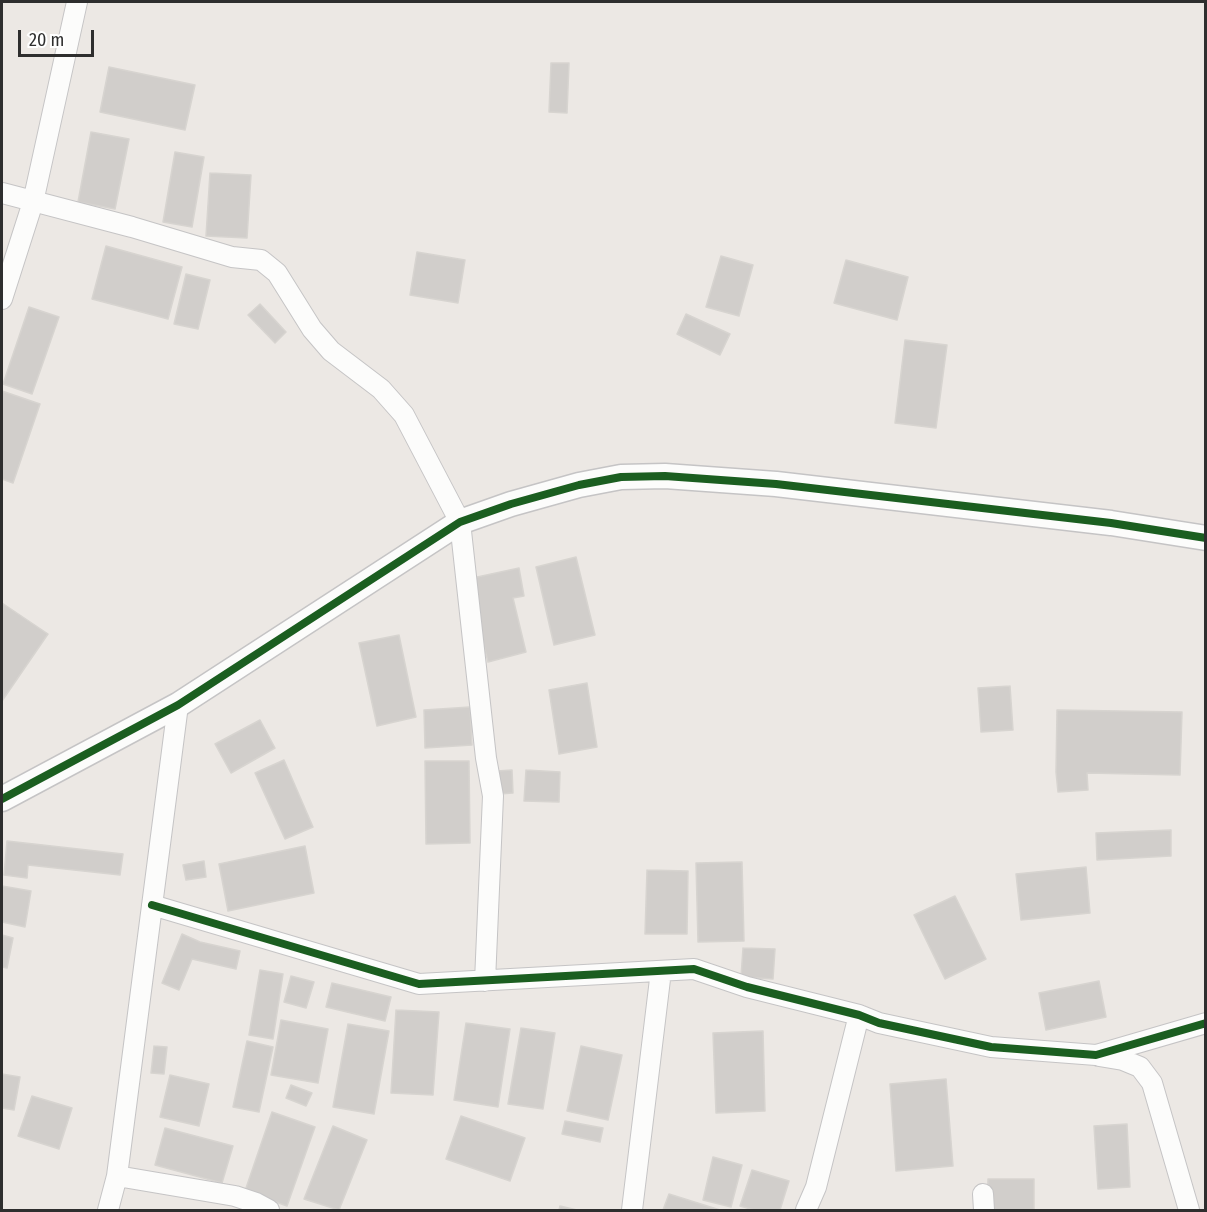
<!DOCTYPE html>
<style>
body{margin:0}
#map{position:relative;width:1207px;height:1212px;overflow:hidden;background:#ece8e4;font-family:"Fira Sans Condensed",sans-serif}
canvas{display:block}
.frame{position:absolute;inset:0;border:3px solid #2e2e2e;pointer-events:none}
.scale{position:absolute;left:18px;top:30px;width:76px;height:27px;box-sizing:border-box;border:3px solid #2e2e2e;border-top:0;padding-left:8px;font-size:18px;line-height:21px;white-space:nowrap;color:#2e2e2e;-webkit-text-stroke:4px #fff;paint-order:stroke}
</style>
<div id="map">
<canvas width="1207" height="1212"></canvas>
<div class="frame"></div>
<div class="scale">20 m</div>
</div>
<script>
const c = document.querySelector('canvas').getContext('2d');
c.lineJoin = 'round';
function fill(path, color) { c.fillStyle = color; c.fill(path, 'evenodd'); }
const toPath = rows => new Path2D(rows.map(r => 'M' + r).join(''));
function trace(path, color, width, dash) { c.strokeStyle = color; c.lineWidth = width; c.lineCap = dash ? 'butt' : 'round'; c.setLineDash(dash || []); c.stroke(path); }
const building = toPath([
 [551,63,569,63,567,113,549,112,551,63],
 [109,67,195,85,185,130,100,112,109,67],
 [91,132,129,139,115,209,78,202,91,132],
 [175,152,204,157,192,227,163,222,175,152],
 [210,173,251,175,247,238,206,236,210,173],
 [106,246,182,267,168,319,92,299,106,246],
 [417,252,465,260,458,303,410,295,417,252],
 [721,256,753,265,739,316,706,307,721,256],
 [846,260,908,277,897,320,834,303,846,260],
 [186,274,210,280,198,329,174,324,186,274],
 [260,304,286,332,275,343,248,315,260,304],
 [29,307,59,317,32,394,3,384,29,307],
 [686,314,730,334,720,355,677,334,686,314],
 [905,340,947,345,936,428,895,423,905,340],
 [2,391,40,404,13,483,2,479,2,391],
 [576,557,595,635,554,645,536,567,576,557],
 [519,568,524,596,513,598,526,652,488,662,468,579,519,568],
 [2,603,48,634,2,701,2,603],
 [399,635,416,717,377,726,359,643,399,635],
 [587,683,597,747,559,754,549,690,587,683],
 [1010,686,1013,730,981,732,978,688,1010,686],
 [470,707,472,745,425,748,424,710,470,707],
 [1057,710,1182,712,1180,775,1087,773,1088,790,1058,792,1056,772,1057,710],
 [260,720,275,748,231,773,215,744,260,720],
 [284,760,313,827,285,839,255,773,284,760],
 [425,761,469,761,470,843,426,844,425,761],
 [512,770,513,793,499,794,497,771,512,770],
 [526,770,560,772,559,802,524,801,526,770],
 [1171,830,1171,856,1097,860,1096,833,1171,830],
 [7,841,123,854,120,875,28,865,27,878,4,875,7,841],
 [305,846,314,893,228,911,219,864,305,846],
 [204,861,206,877,186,880,183,865,204,861],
 [742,862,744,941,698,942,696,863,742,862],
 [1086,867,1090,913,1021,920,1016,874,1086,867],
 [647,870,688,871,687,934,645,934,647,870],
 [2,886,31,891,25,927,2,922,2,886],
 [955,896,986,959,945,979,914,915,955,896],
 [182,934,200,942,240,951,236,969,192,959,179,990,162,983,182,934],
 [2,935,13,938,7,968,2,967,2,935],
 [743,948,775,949,773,979,741,977,743,948],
 [260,970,283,974,273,1039,249,1035,260,970],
 [291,976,314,982,306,1008,284,1002,291,976],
 [1099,981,1106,1017,1046,1030,1039,993,1099,981],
 [332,983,391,997,385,1021,326,1007,332,983],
 [396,1010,439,1012,433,1095,391,1093,396,1010],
 [281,1020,328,1029,318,1083,271,1075,281,1020],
 [466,1023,510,1029,498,1107,454,1100,466,1023],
 [348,1024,389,1031,374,1114,333,1107,348,1024],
 [521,1028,555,1033,543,1109,508,1104,521,1028],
 [763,1031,765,1111,716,1113,713,1033,763,1031],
 [247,1041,273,1047,259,1112,233,1107,247,1041],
 [154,1046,167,1047,164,1074,151,1073,154,1046],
 [581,1046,622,1055,608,1120,567,1111,581,1046],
 [2,1074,20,1077,14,1110,2,1108,2,1074],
 [170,1075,209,1084,199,1126,160,1117,170,1075],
 [946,1079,953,1166,896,1171,890,1084,946,1079],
 [291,1085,312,1093,306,1106,286,1098,291,1085],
 [32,1096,72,1108,59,1149,18,1136,32,1096],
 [272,1112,315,1127,287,1206,245,1191,272,1112],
 [461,1116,525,1138,510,1181,446,1159,461,1116],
 [565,1121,603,1128,600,1142,562,1134,565,1121],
 [1127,1124,1130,1187,1098,1189,1094,1126,1127,1124],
 [333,1126,367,1140,339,1210,304,1199,333,1126],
 [165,1128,233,1146,222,1183,155,1165,165,1128],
 [713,1157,742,1165,731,1207,703,1200,713,1157],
 [752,1170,789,1181,780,1210,754,1210,740,1206,752,1170],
 [988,1179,1034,1179,1034,1210,987,1210,988,1179],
 [669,1194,720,1210,663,1210,669,1194],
 [560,1206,577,1210,559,1210,560,1206]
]);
fill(building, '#d1cecb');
trace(building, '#d7d4d0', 1.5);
const minor = toPath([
 [2,193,132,227,232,257,261,260,277,273,312,329,331,351,381,389,404,415,460,522,486,758,493,796,485,981],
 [2,299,33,202,77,2],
 [152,905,419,984,694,969,747,987,859,1015,879,1023,991,1047,1096,1055,1206,1023],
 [1099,1056,1123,1060,1140,1067,1152,1083,1189,1210],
 [117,1176,235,1196,256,1203,269,1210],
 [983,1194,984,1210],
 [108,1210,117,1176,178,705],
 [632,1210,661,971],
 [806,1210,816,1187,859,1015]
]);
const tertiary = toPath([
 [2,799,178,705,460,522,511,504,579,485,621,477,665,476,776,484,1111,523,1206,538]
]);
trace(minor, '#c5c4c5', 22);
trace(tertiary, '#c5c4c5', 27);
trace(minor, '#fcfcfb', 20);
trace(tertiary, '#fcfcfb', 24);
trace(toPath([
 [2,799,178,705,460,522,511,504,579,485,621,477,665,476,776,484,1111,523,1206,538],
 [152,905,419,984,694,969,747,987,859,1015,879,1023,991,1047,1096,1055,1206,1023]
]), '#1b5e20', 8);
</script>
